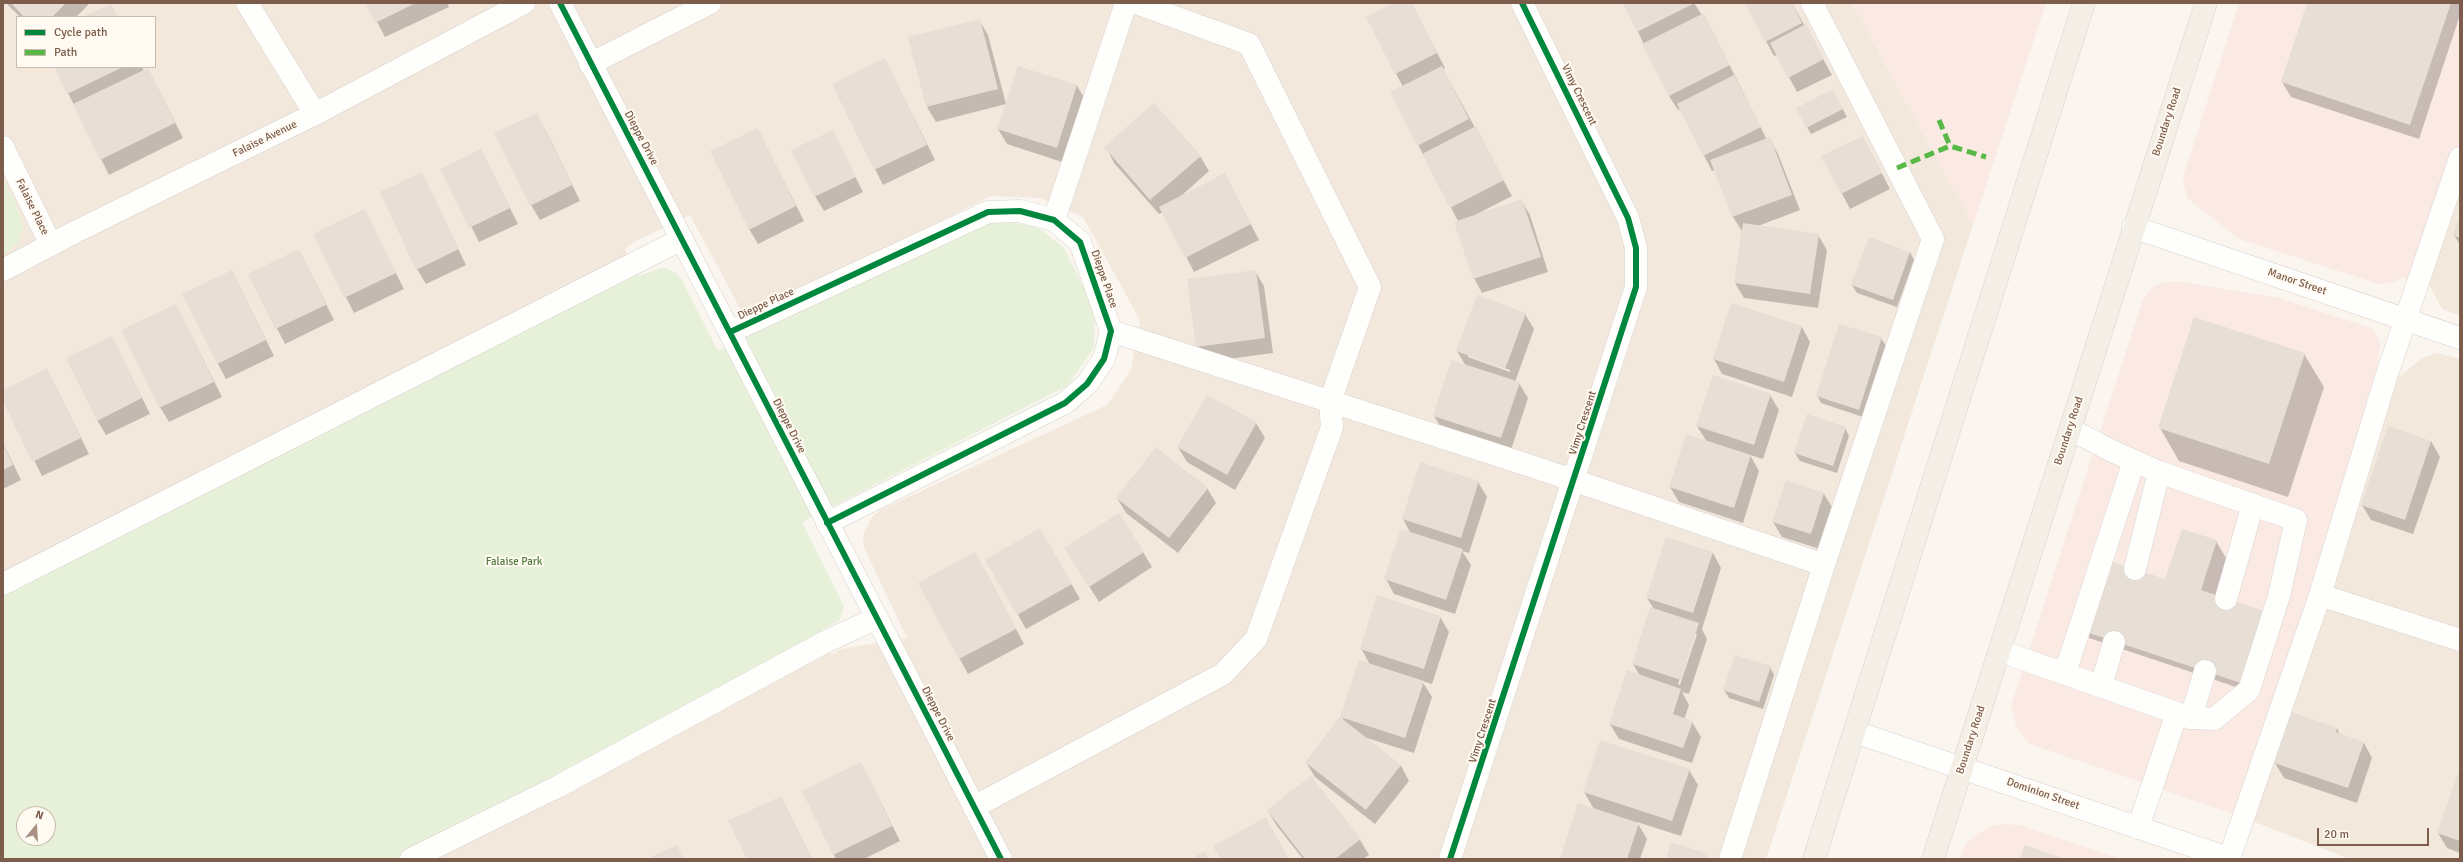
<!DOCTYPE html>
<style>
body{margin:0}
#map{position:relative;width:2463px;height:862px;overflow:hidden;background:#faf5ef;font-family:Signika,sans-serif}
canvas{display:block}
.frame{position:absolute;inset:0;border:4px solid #7c5c4a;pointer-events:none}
.legend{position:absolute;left:16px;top:16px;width:140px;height:52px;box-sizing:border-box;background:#fffaf2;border:1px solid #cbbbaf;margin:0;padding:5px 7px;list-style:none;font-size:12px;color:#7c5c4a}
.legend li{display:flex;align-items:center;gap:8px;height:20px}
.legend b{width:20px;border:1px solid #cbbbaf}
.north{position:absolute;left:16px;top:806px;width:40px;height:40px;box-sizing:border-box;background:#fffaf2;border:1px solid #cbbbaf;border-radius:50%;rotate:18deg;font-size:11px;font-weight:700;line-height:16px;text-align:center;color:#7c5c4a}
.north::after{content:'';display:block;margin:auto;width:14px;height:18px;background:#a89284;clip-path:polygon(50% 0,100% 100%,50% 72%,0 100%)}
.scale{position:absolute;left:2317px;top:828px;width:112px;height:18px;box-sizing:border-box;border:2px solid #7c5c4a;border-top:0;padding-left:5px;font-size:12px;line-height:14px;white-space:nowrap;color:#7c5c4a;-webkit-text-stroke:3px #fffaf2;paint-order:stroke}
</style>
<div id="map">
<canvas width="2463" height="862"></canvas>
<div class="frame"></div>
<ul class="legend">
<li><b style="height:5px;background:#00873e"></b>Cycle path</li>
<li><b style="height:5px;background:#58b947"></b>Path</li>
</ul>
<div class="north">N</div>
<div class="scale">20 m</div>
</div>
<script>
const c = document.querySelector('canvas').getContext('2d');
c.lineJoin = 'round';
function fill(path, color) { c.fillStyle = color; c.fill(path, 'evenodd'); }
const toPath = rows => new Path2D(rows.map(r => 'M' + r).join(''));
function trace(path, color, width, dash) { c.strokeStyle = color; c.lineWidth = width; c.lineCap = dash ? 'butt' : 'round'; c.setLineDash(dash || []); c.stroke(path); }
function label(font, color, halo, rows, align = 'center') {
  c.font = font + ' Signika,sans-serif'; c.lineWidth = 4; c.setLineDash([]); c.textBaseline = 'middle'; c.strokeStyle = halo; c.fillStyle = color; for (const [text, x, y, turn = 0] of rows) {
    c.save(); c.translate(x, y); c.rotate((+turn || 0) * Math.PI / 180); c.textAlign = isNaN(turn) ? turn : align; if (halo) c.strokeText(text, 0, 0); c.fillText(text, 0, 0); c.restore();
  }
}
fill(toPath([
 [3,3,1852,3,1973,225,1766,859,399,859,825,642,832,655,841,649,907,638,864,548,863,535,872,517,880,510,1107,405,1131,370,1140,320,1083,217,1040,198,991,196,745,318,690,215,634,242,625,249,631,263,3,584],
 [17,17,155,17,155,67,17,67],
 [2460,158,2460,316,2442,309,2430,286,2419,281],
 [2437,353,2460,359,2460,859,2349,859,2242,817,2387,374,2399,377,2422,358]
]), '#f3e8dc');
fill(toPath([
 [1852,3,2046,3,1973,225],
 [2239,3,2460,3,2460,158,2419,281,2404,277,2391,283,2379,284,2239,239,2188,199,2183,183,2184,174],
 [2175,281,2279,298,2371,328,2377,335,2380,344,2377,369,2387,374,2242,817,2030,744,2017,729,2011,706,2143,299,2155,285],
 [2002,824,2020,825,2121,859,1960,859,1965,845,1972,838,1990,826]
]), '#faeae3');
fill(toPath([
 [3,178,17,206,23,226,18,243,3,255],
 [988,220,1036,226,1064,248,1095,310,1094,348,1067,386,802,522,844,606,840,620,820,631,825,642,399,859,3,859,3,584,631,263,639,276,663,267,675,272,681,278,718,351],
 [24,814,48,814,48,838,24,838]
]), '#e7f1d9');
fill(toPath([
 [6,3,90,3,76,17,20,17],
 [367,3,447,3,449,7,385,37],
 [1396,3,1411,3,1445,68,1443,69,1512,196,1475,215,1521,200,1530,215,1548,272,1482,293,1474,278,1458,221,1391,93,1403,87,1367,18],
 [1624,3,1694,3,1712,30,1767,140,1770,139,1778,154,1800,210,1758,226,1818,235,1827,250,1818,308,1744,298,1735,283,1742,231,1733,217,1715,170,1712,171,1680,109,1678,110,1669,96],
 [1746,3,1792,3,1832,75,1797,92,1777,55,1774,56,1766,41],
 [2308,3,2460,3,2460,15,2419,139,2291,97,2282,82],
 [979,20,988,35,1006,104,936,122,927,107],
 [885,60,935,160,883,185,833,85],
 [55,67,142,67,144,71,148,69,183,138,109,175],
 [1019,67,1077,86,1086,101,1065,163,1007,144,998,129],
 [1837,98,1847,117,1811,134,1807,127],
 [545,129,580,201,540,220,531,205],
 [758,130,804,221,758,244,749,229],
 [832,131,863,192,824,211,815,196],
 [1106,147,1200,156,1209,171,1180,197,1233,190,1259,240,1194,272,1163,212,1159,214,1114,163],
 [481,150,518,224,479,242,442,169],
 [1871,152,1890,189,1850,209,1823,157],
 [421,173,466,265,426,284,417,269],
 [364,210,404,289,354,313,314,234],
 [2460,218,2460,245,2454,235],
 [299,250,334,320,285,344,249,274],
 [1910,252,1914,260,1897,307,1857,293,1852,285],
 [232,271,274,356,226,379,218,364],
 [1255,271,1264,286,1273,353,1206,362,1197,347],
 [176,305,222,397,169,422,160,407],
 [1525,314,1534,329,1515,382,1519,383,1528,398,1510,453,1443,431,1434,416,1466,366,1457,351],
 [1468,354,1510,370,1510,372,1468,357],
 [1802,327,1810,342,1792,397,1722,374,1714,359],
 [112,337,150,414,106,435,97,420],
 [1881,338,1886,346,1863,417,1821,403,1817,395],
 [2304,354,2324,387,2288,497,2179,461,2160,428],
 [55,385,89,454,42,476,3,399,3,391],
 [1770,395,1779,410,1763,459,1750,455,1759,471,1743,523,1679,502,1670,487,1707,442,1697,426],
 [1256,423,1265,438,1235,490,1187,462,1178,447],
 [1845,428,1849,436,1837,473,1800,461,1795,453],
 [2431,441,2440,457,2413,534,2371,520,2362,505],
 [3,443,21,480,3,489],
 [1478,482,1487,497,1469,553,1462,551,1471,565,1455,614,1394,594,1386,579,1411,534,1403,519],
 [1786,482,1824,494,1833,509,1820,549,1782,537,1773,522],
 [1207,488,1216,503,1178,553,1126,513,1117,498],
 [1040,530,1080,599,1026,629,987,560],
 [2216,541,2229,563,2245,690,2089,638,2085,631,2166,580],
 [1065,548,1143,552,1152,567,1099,602],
 [1713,553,1721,568,1702,629,1707,639,1689,694,1682,692,1689,705,1684,720,1692,722,1701,737,1692,763,1619,739,1610,724,1640,676,1633,664,1654,609,1647,598],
 [1695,634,1697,634,1680,685,1678,684],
 [984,569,1024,644,968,674,919,584],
 [1440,617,1449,632,1432,684,1422,681,1432,697,1414,753,1364,737,1401,766,1409,781,1375,824,1315,777,1306,762,1344,721,1342,717,1370,665,1361,648],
 [1770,667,1774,675,1763,709,1729,698,1724,690],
 [2337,728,2340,735,2364,743,2372,758,2357,803,2284,778,2275,763],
 [861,763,900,841,864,859,836,859,803,791],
 [1689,770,1698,785,1681,836,1637,822,1647,839,1640,859,1561,859,1594,809,1584,792],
 [2460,770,2460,853,2447,848,2438,833],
 [781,797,812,859,748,859],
 [1268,811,1360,840,1369,855,1363,859,1303,859,1277,826]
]), '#0003');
fill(toPath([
 [11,3,66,3,52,17,24,17],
 [365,3,416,3,375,23],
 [1394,3,1412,3,1437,53,1395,74,1366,17],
 [1623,3,1695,3,1637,32],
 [1745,3,1792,3,1802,23,1765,42],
 [2307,3,2451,3,2410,125,2281,82],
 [111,4,118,17,83,17],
 [1704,13,1730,65,1669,96,1642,44],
 [980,19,998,89,926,107,908,37],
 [1806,24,1824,59,1788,78,1770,43],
 [885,58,927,145,874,170,832,84],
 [1018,66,1077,85,1057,148,997,129],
 [1442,66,1469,119,1417,146,1390,92],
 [54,67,123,67,67,94],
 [148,68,175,123,100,160,73,104],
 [1734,75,1761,127,1703,156,1677,104],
 [1833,89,1843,109,1806,128,1796,108],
 [1154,103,1201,156,1150,200,1104,147],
 [537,113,572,185,530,206,494,133],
 [1476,126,1504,180,1450,208,1422,154],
 [758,128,796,206,749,230,710,151],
 [833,130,856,177,814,197,791,150],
 [1863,136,1882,173,1841,194,1821,156],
 [1770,137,1792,195,1732,217,1710,160],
 [481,149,510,208,469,228,440,169],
 [422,172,459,249,416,270,380,192],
 [1225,173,1251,224,1185,258,1159,207],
 [1522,199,1541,257,1473,279,1454,222],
 [365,209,396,273,344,298,313,234],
 [2460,216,2460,238,2453,235],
 [1743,223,1819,234,1810,294,1734,283],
 [1869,237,1910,252,1893,300,1851,285],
 [299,249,326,305,275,329,248,274],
 [232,270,266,340,217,364,182,294],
 [1256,270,1265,338,1196,347,1187,279],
 [1477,295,1526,313,1505,369,1456,351],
 [1731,303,1802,326,1784,382,1713,359],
 [176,304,214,382,159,408,121,330],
 [2194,317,2305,353,2269,464,2158,428],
 [1839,324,1882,337,1859,410,1816,396],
 [112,336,142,398,97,421,66,358],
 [1451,360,1520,382,1501,438,1433,416],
 [47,368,81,438,32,462,3,401,3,390],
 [1713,375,1771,394,1754,445,1696,426],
 [1207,395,1257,422,1227,475,1177,447],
 [1807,414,1846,427,1833,466,1794,453],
 [2388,426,2431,441,2405,520,2361,505],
 [1686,434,1751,455,1734,508,1669,487],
 [3,443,13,465,3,470],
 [1156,447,1208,488,1169,538,1116,498],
 [1420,462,1479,481,1461,538,1402,519],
 [1786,480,1824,493,1811,534,1772,522],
 [1119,513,1144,552,1089,587,1064,548],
 [1040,528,1072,584,1017,615,985,560],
 [1401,529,1463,549,1446,600,1384,579],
 [2182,529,2217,540,2201,590,2264,611,2241,683,2083,631,2107,560,2165,579],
 [1666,537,1713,552,1693,613,1646,598],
 [975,552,1016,629,959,659,918,583],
 [1377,595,1441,616,1424,669,1360,649],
 [1650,607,1699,623,1681,680,1632,664],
 [1735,655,1771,666,1759,702,1723,690],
 [1359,660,1424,681,1405,738,1340,717],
 [1627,670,1681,689,1673,714,1693,721,1683,748,1609,724],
 [2292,712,2337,728,2336,732,2364,742,2348,788,2274,763],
 [1340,717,1401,765,1366,810,1305,762],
 [1600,740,1690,769,1672,821,1583,792],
 [861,762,892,826,833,855,802,791],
 [2460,768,2460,841,2437,833],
 [1311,776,1361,839,1335,859,1305,859,1267,810],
 [781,796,812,859,747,859,728,821],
 [1578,803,1639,823,1627,859,1560,859],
 [1266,817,1289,859,1220,859,1213,846],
 [1671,842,1708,854,1706,859,1666,859],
 [677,845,683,859,647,859],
 [2025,845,2065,859,2020,859],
 [1205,851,1209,859,1191,859]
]), '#e7ded6');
const service = toPath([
 [247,3,315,114],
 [590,64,710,3],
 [1054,220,1126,3],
 [1111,331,1534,467,1824,565],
 [2135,569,2159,472],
 [3,584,682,239],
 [2320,595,2460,640],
 [2226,599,2253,504],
 [2000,651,2191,718,2214,719,2249,690,2279,596,2296,520,2159,472,2112,451,2070,429],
 [2065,673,2134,461],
 [2101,686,2114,642],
 [2191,718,2205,671],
 [974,807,1223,674,1256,639,1332,427,1330,402,1370,287,1249,44,1136,3],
 [2138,828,2177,713],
 [411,859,559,786,825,642,877,618],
 [1730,859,1824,565,1933,239,1812,3],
 [2229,859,2320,595,2387,374,2460,158]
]);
const minor = toPath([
 [560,3,1001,859],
 [3,147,51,245],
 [2133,227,2460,338],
 [3,270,75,232,315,114,524,3],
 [730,332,988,212,1020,211,1054,220,1080,242,1111,331,1104,359,1087,384,1065,403,827,523],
 [1855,732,2231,859],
 [1450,859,1636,287,1636,248,1628,218,1522,3]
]);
const primary = toPath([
 [1814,859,2084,3],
 [1933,859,2206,3]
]);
trace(service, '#d9d2cd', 23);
trace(minor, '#d9d2cd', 23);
trace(primary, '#dbd1cb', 23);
trace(service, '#fefefd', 22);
trace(minor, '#fefefd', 22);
trace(primary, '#f4efe6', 22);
trace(toPath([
 [1939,120,1950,146],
 [1897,168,1950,146,1986,157]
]), '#58b947', 5, [10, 5]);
trace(toPath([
 [560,3,1001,859],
 [730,332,988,212,1020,211,1054,220,1080,242,1111,331,1104,359,1087,384,1065,403,827,523],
 [1450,859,1636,287,1636,248,1628,218,1522,3]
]), '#00873e', 6);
label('11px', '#7c5c4a', '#fffaf2', [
 ["Vimy Crescent",1579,95,64],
 ["Boundary Road",2167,122,-72],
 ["Dieppe Drive",641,138,62],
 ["Falaise Avenue",265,139,-26],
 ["Falaise Place",32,207,64],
 ["Dieppe Place",1104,279,71],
 ["Manor Street",2297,282,19],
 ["Dieppe Place",766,304,-25],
 ["Vimy Crescent",1583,423,-72],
 ["Dieppe Drive",789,426,63],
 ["Boundary Road",2069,431,-72],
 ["Dieppe Drive",938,714,63],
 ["Vimy Crescent",1483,731,-72],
 ["Boundary Road",1971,740,-72],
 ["Dominion Street",2043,794,19]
]);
label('11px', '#517c3e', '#fffaf2', [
 ["Falaise Park",514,562]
]);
</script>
